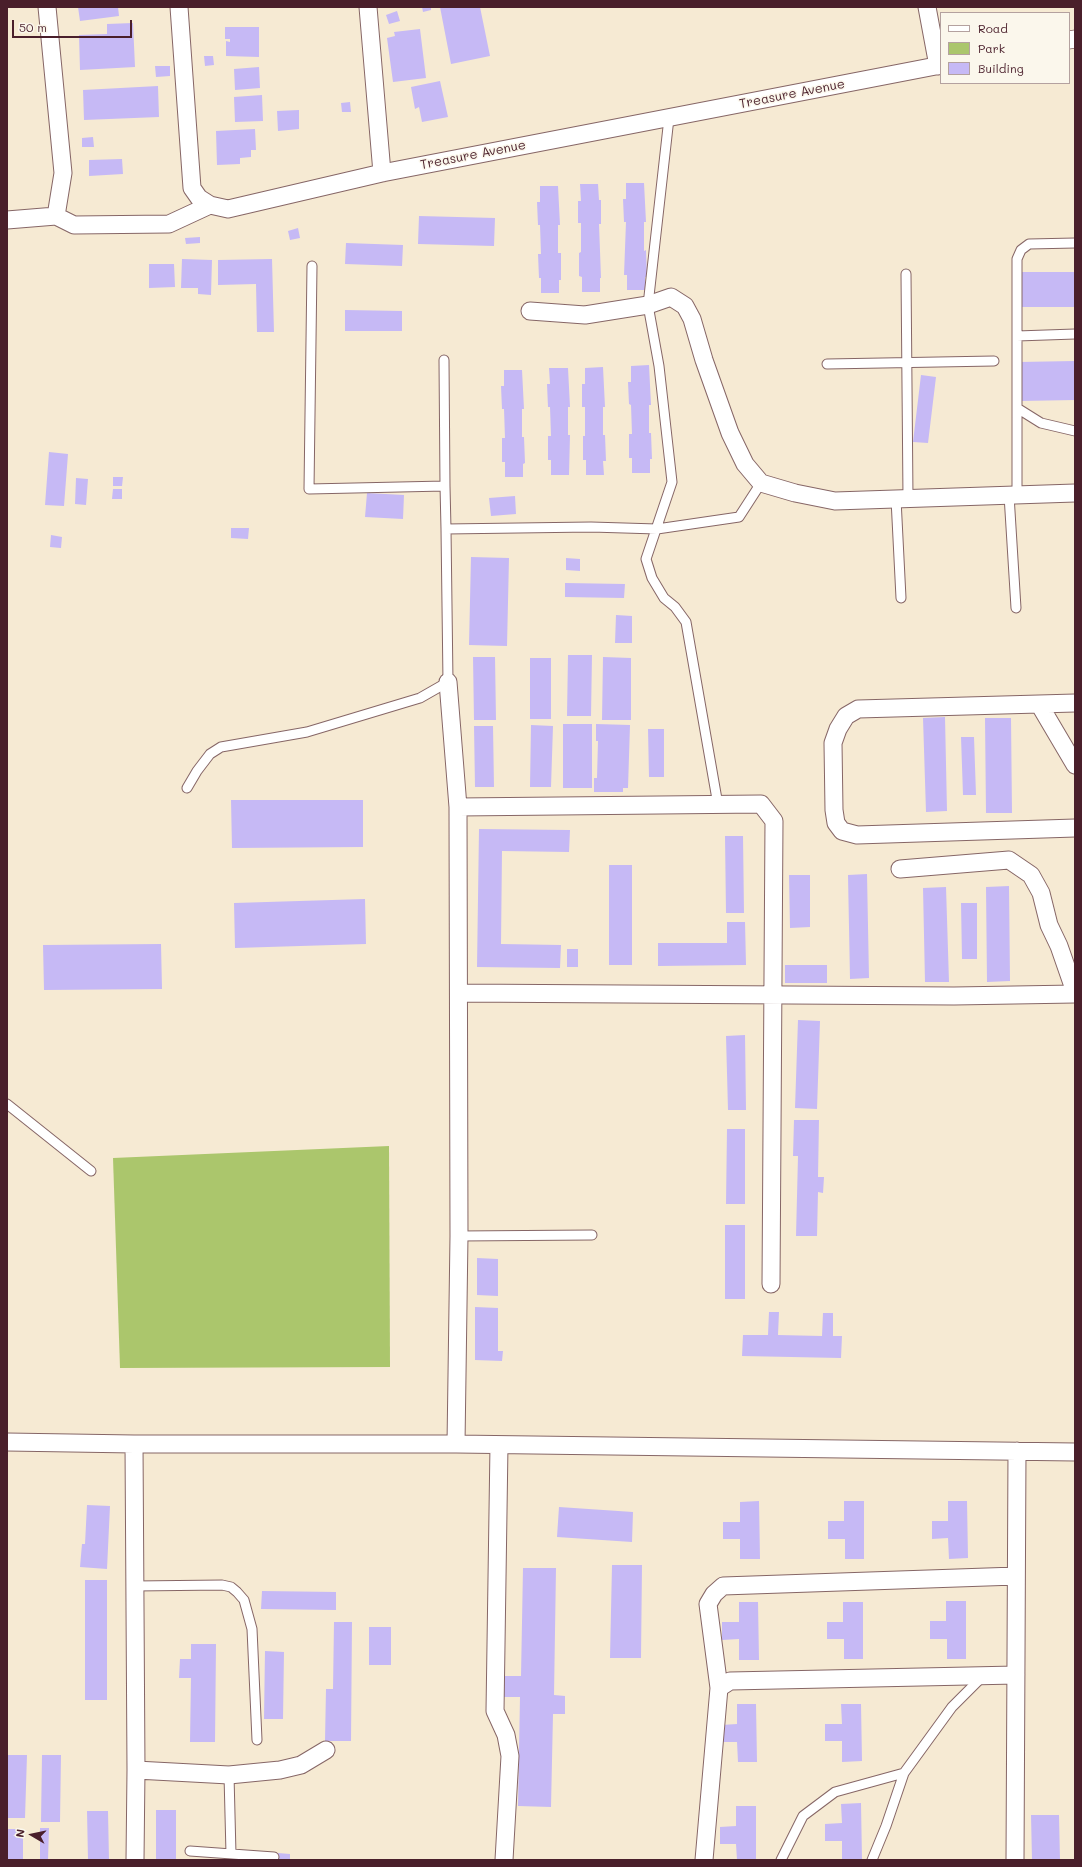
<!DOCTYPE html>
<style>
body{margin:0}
#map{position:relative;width:1082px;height:1867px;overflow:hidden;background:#f6ead3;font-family:Mali,sans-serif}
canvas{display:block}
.frame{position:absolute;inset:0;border:8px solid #4a1f2b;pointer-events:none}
.legend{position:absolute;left:940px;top:12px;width:130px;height:72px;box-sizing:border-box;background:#fbf7ec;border:1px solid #b4a19f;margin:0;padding:5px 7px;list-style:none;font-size:12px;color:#4a1f2b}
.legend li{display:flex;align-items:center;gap:8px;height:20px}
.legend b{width:20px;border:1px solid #b4a19f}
.north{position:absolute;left:12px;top:1815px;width:40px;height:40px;-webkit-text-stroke:3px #fbf7ec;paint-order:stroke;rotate:279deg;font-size:11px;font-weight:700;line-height:16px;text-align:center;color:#4a1f2b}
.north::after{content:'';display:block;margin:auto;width:14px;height:18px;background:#4a1f2b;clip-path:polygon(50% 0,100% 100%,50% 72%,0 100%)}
.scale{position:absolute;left:12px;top:20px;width:120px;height:18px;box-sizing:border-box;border:2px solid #4a1f2b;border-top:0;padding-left:5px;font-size:12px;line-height:14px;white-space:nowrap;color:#4a1f2b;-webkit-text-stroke:3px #fbf7ec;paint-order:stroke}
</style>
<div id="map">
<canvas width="1082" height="1867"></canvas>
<div class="frame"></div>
<ul class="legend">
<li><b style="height:5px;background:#fff"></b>Road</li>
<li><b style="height:11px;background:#abc66c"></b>Park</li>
<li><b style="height:11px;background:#c6b9f5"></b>Building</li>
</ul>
<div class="north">N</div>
<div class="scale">50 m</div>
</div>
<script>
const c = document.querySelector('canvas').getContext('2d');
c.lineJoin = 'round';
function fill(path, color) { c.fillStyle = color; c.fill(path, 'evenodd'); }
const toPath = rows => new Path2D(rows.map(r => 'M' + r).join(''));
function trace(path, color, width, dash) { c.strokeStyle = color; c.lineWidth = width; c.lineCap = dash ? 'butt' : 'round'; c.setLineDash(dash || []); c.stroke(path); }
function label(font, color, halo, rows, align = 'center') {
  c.font = font + ' Mali,sans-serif'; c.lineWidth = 3; c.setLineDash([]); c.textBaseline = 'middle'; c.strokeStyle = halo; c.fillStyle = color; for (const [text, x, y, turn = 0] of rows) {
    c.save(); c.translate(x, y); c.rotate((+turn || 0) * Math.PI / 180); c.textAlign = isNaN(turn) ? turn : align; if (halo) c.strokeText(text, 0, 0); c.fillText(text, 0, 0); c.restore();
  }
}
fill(toPath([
 [389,1146,390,1367,120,1368,113,1158]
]), '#abc66c');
fill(toPath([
 [78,7,118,7,119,16,80,21],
 [422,7,431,7,431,10,423,12],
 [440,7,480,7,490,56,451,64],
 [397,11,400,21,389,24,386,15],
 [133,23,135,67,80,70,79,35,107,34,107,24],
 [225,27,259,27,259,57,226,56,226,41,230,42,230,39,225,39],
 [420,29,426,78,393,82,387,38,395,36,394,32],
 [204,56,213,56,214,65,205,66],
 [155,66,170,66,170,76,156,77],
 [259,67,260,88,235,90,234,69],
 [440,81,448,117,422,122,419,107,415,109,411,87],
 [158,86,159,117,84,120,83,90],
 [262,95,263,121,235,122,234,97],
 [350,102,351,112,342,112,341,103],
 [299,110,299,129,278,131,277,111],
 [255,129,256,150,251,150,251,157,240,158,240,164,217,165,216,131],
 [93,137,94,147,82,147,82,138],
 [122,159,123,174,89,176,89,160],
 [626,183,644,183,646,222,644,222,644,251,646,250,647,277,645,277,645,290,627,290,627,275,624,275,626,222,624,222,623,199,626,199],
 [580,184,598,184,599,200,601,200,601,224,599,224,601,278,600,278,600,292,582,292,582,277,579,276,579,253,581,252,581,223,578,223,578,201,581,201],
 [540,186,558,186,560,225,558,225,558,253,561,253,561,280,559,280,559,293,541,293,541,278,539,278,538,254,541,254,540,225,538,225,537,202,540,202],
 [419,216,495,218,494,246,418,244],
 [298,228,300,238,290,240,288,231],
 [200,237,200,243,186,244,185,238],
 [346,243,403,245,402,266,345,264],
 [182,259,212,260,211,295,198,294,198,288,181,288],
 [272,259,274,332,257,332,256,284,218,285,218,260],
 [149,264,174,264,175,287,149,288],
 [1021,272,1075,272,1075,307,1021,307],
 [345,310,402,311,402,331,345,331],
 [1075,361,1075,400,1020,401,1019,362],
 [649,365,651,405,649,405,649,433,651,433,652,459,650,459,650,473,632,473,632,458,629,458,629,434,632,434,631,405,629,404,628,382,631,382,631,366],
 [603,367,605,407,603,407,603,435,605,435,606,461,603,461,604,475,586,475,586,460,583,460,583,436,585,436,585,407,582,407,582,384,585,384,585,368],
 [549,368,568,368,570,407,568,407,568,435,570,435,569,475,551,475,551,460,548,460,548,436,551,436,550,407,548,407,547,384,550,384],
 [504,370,522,370,524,409,522,409,522,437,524,437,525,463,523,464,523,477,505,477,505,462,502,462,502,438,505,438,504,409,502,409,501,386,504,386],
 [921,375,936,377,928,443,913,442],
 [49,452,68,454,64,506,45,505],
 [113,477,123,477,122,486,113,486],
 [76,478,88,479,86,505,75,504],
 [113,489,122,489,122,499,112,499],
 [367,493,404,495,403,519,365,517],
 [515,496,516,514,491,516,489,498],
 [231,528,249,528,248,539,231,538],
 [51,535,62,537,61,548,50,547],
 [471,557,509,558,507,646,469,645],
 [566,558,580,559,580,571,566,570],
 [565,583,625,584,624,598,565,597],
 [616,615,632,616,632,643,615,643],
 [568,655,592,655,591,716,567,716],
 [473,657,495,657,496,720,474,720],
 [603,657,631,658,631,720,602,720],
 [530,658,551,658,551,719,530,719],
 [945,717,947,811,926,812,923,718],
 [985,718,1011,718,1012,813,986,813],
 [563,724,592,724,592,788,563,788],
 [596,724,630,725,628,788,623,788,623,792,594,792,594,778,597,778,598,741,596,741],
 [531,725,553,726,551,787,530,787],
 [474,726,493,726,494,787,475,787],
 [648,729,664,729,664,777,649,777],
 [961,737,974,737,976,795,963,795],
 [231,800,363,800,363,847,232,848],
 [479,829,570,830,569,852,502,851,501,944,561,945,560,968,477,967],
 [725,836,743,836,744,913,726,913],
 [609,865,632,865,632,965,609,965],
 [867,874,869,978,850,979,848,875],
 [789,875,810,875,810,927,790,928],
 [1009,886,1010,981,987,982,986,887],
 [946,887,949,982,925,982,923,888],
 [365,899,366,944,235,948,234,903],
 [961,903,977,903,977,959,962,959],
 [727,922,745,922,746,965,658,966,658,943,727,943],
 [161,944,162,989,44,990,43,945],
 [567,949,578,949,578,967,567,967],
 [785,965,827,965,827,983,785,983],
 [798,1020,820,1021,817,1109,795,1108],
 [745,1035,746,1110,728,1110,726,1036],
 [794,1120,819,1120,818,1177,824,1177,823,1193,818,1192,817,1236,796,1236,798,1156,793,1156],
 [727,1129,745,1129,745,1204,726,1204],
 [725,1225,745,1225,745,1299,725,1299],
 [477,1258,498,1259,498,1296,477,1295],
 [475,1307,498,1308,498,1351,503,1351,502,1361,475,1360],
 [769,1312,779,1312,778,1335,822,1336,823,1313,833,1313,833,1336,842,1336,841,1358,742,1356,743,1335,768,1335],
 [759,1501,760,1559,740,1559,740,1539,723,1539,723,1522,740,1522,740,1502],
 [844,1501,864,1501,864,1559,845,1559,845,1539,828,1539,828,1521,844,1521],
 [948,1501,967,1501,968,1558,949,1559,948,1538,932,1539,932,1521,948,1521],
 [87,1505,110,1506,107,1569,80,1567,82,1544,85,1544],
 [559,1507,633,1512,632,1542,557,1537],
 [612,1565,642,1565,641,1658,610,1658],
 [523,1568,556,1568,554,1695,565,1696,565,1714,553,1714,551,1807,518,1806,520,1697,499,1697,500,1676,521,1676],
 [85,1580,107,1580,107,1700,85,1700],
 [262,1591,336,1592,336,1610,261,1609],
 [946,1601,966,1601,966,1659,947,1659,947,1639,930,1639,930,1621,946,1621],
 [739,1602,758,1602,759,1660,739,1660,739,1639,722,1640,722,1622,739,1622],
 [843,1602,863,1602,863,1659,844,1659,844,1639,827,1639,827,1622,843,1622],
 [334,1622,352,1622,351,1741,325,1741,326,1689,333,1689],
 [369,1627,391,1627,391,1665,369,1665],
 [191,1644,216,1644,215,1742,190,1742,191,1678,179,1678,180,1659,191,1659],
 [265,1651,284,1652,283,1719,264,1719],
 [737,1704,756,1704,757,1762,738,1762,737,1742,721,1742,721,1725,737,1724],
 [841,1704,861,1704,862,1761,842,1762,842,1741,825,1741,825,1724,842,1724],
 [7,1755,27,1755,25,1818,7,1818],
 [42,1755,61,1755,60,1822,41,1822],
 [861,1803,862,1860,842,1860,842,1841,825,1841,825,1824,842,1823,841,1804],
 [736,1806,756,1806,756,1860,737,1860,736,1844,720,1844,720,1827,736,1826],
 [156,1810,176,1810,176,1860,156,1860],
 [87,1811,108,1811,109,1860,88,1860],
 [1031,1815,1059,1815,1060,1860,1032,1860],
 [40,1828,49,1828,48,1860,40,1860],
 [7,1829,23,1829,23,1860,7,1860],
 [278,1853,290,1854,290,1860,278,1860]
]), '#c6b9f5');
const lane = toPath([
 [669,118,648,305,659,366,672,482,646,559,652,578,664,598,675,607,686,622,718,805],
 [312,266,309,489,445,486,444,360],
 [906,274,908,498],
 [1017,336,1075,334],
 [827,364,994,361],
 [1017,408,1041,423,1075,431],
 [445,486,446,529,591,527,657,529,739,517,761,483],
 [1009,495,1016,608],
 [1017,495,1017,259,1021,250,1029,244,1075,243],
 [896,499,901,598],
 [187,788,197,771,210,754,221,747,307,732,420,698,448,682,446,529],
 [7,1104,91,1171],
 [459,1236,592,1235],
 [135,1586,222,1585,231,1587,237,1592,244,1600,252,1629,257,1740],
 [229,1775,231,1854],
 [190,1851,274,1857],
 [781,1860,803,1816,835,1792,904,1773],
 [872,1860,886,1826,904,1773,952,1707,983,1676]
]);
const street = toPath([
 [47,7,63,173,56,216],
 [179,7,192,188,199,198,210,205,228,209,382,173,941,65],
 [368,7,382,173],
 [927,7,938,66],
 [1069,40,1075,39],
 [7,220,56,216,74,225,169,224,210,205],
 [530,311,585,315,648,305,671,297,685,306,692,319,704,360,730,433,745,464,761,483,795,493,835,501,1075,493],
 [448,682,458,807,459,1236,456,1444],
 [1075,703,858,709,846,716,838,729,833,743,834,810,836,823,842,831,857,835,1075,828],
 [1039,704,1075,765],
 [458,807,761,804,774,821,771,1284],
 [900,869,1009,860,1031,875,1041,893,1049,925,1059,946,1075,992],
 [459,993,954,996,1075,994],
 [7,1442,134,1444,456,1444,1075,1452],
 [134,1444,136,1770,135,1860],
 [499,1445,495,1711,506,1735,510,1756,504,1860],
 [719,1688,708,1604,714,1594,723,1586,1016,1576],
 [136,1770,229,1775,280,1770,301,1765,326,1750],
 [704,1860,719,1688,730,1681,1016,1675],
 [1015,1860,1017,1451]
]);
trace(lane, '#866666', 11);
trace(street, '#866666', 19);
trace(lane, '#fff', 9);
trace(street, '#fff', 17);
label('13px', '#4a1f2b', '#fbf7ec', [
 ["Treasure Avenue",792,94,-11],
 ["Treasure Avenue",473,155,-11]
]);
</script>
